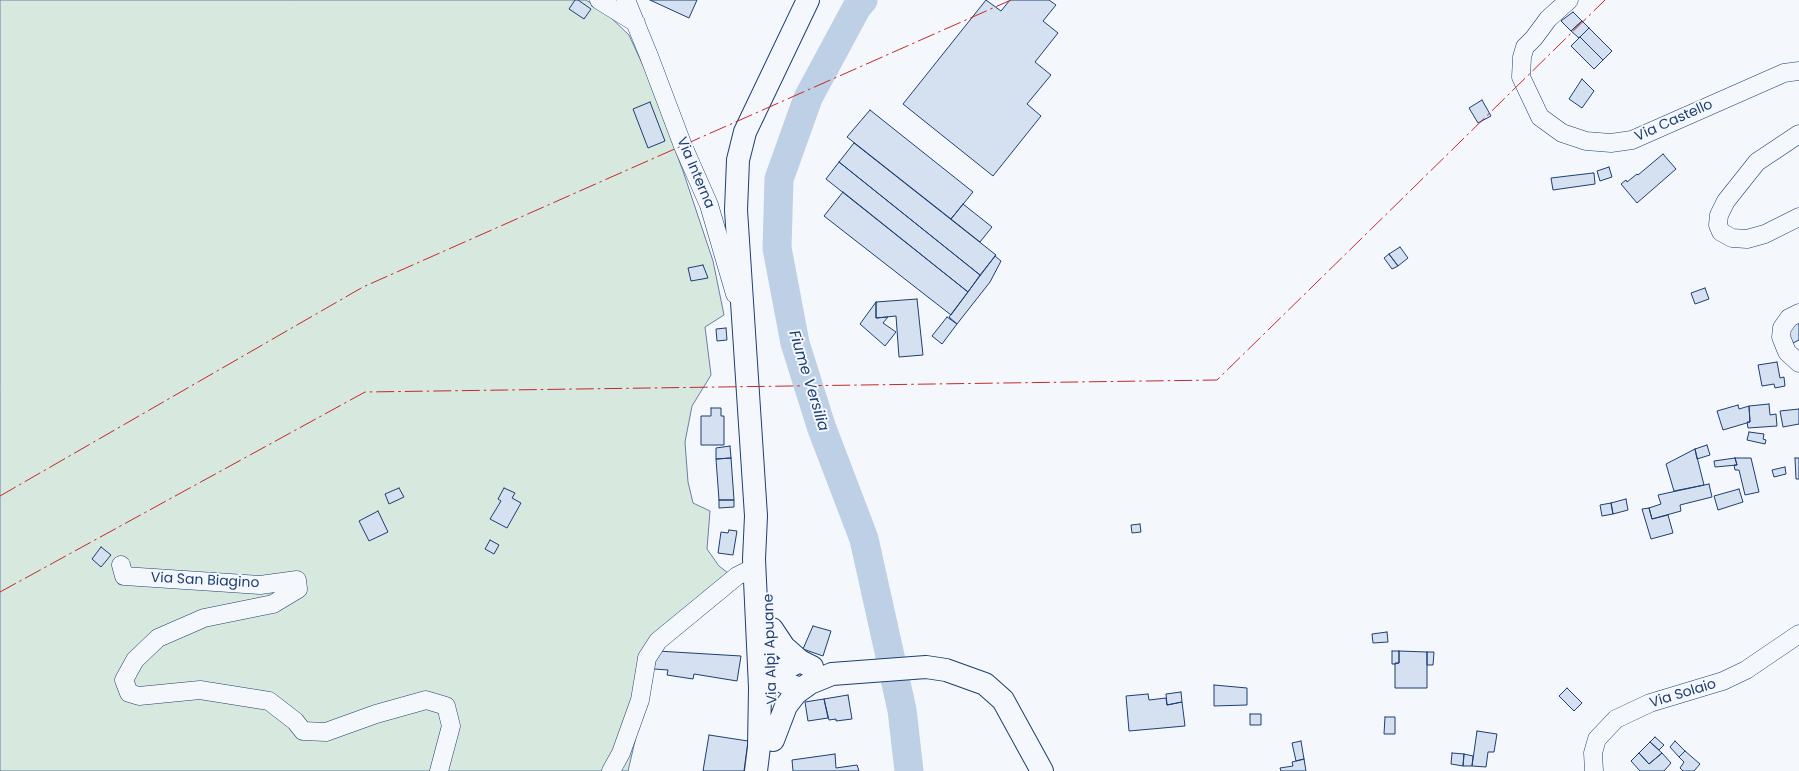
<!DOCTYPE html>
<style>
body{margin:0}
canvas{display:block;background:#f4f7fb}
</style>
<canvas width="1799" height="771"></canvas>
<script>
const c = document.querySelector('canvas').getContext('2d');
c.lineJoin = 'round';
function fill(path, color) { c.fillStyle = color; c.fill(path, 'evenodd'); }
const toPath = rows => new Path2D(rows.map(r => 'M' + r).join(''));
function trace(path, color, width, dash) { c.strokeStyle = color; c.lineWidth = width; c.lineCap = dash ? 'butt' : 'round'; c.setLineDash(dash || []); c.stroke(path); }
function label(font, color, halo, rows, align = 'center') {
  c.font = font + ' Poppins,sans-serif'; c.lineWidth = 4; c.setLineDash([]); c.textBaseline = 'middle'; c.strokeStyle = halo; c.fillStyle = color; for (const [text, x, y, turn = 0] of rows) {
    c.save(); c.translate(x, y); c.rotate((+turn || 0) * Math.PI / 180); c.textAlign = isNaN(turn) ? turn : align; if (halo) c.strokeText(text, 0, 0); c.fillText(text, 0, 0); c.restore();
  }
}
const green = toPath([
 [0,0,586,0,606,13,629,35,646,72,683,171,713,261,724,315,705,327,711,375,692,406,685,442,688,482,693,503,710,511,707,549,719,566,737,580,656,651,628,771,0,771,0,0]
]);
fill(green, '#d7e8df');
trace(green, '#687fa3', 1);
trace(toPath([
 [863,0,857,7,808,98,779,179,777,248,795,343,821,426,864,539,902,710,909,771]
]), '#bed0e5', 29);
const building = toPath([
 [575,0,578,0,591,9,584,19,569,9,575,0],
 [650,0,697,0,689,18,650,0],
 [986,0,1001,11,1010,0,1049,0,1056,5,1043,21,1058,33,1035,62,1051,75,1027,104,1041,116,993,176,903,104,986,0],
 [1573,12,1582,21,1571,31,1561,21,1573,12],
 [1582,21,1589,28,1579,38,1571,31,1582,21],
 [1589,28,1612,51,1603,60,1580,37,1589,28],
 [1580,37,1603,60,1594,69,1571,46,1580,37],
 [1582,79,1594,91,1582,108,1569,99,1582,79],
 [1482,100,1491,116,1478,123,1469,108,1482,100],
 [650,102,665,141,648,148,633,109,650,102],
 [870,110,973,192,951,219,847,137,870,110],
 [854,143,996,255,980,275,839,162,854,143],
 [1663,154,1676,169,1637,203,1621,184,1626,180,1627,182,1637,174,1638,175,1663,154],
 [839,162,980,275,968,292,826,179,839,162],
 [1609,167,1612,177,1600,181,1597,171,1609,167],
 [1593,173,1594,173,1595,184,1553,190,1551,178,1593,173],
 [843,192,968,292,951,315,824,216,843,192],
 [963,204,992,227,980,242,951,219,963,204],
 [1400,247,1408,258,1398,266,1389,254,1400,247],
 [1389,254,1398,266,1392,269,1384,258,1389,254],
 [995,256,1001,261,990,282,957,324,949,317,995,256],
 [703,265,708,278,691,281,688,268,703,265],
 [1705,288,1709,299,1695,304,1691,293,1705,288],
 [917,299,923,355,899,357,896,316,876,318,876,302,917,299],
 [876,302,876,318,888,317,883,323,896,332,885,346,860,324,876,302],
 [947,317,957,324,942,344,932,336,947,317],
 [1796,319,1799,325,1799,340,1793,343,1787,330,1796,319],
 [726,328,727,340,717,341,716,329,726,328],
 [1777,362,1780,378,1784,377,1785,386,1775,388,1774,384,1762,386,1758,365,1777,362],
 [1769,404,1770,415,1776,414,1777,426,1748,428,1747,422,1750,422,1749,406,1769,404],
 [1738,405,1739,409,1749,406,1750,422,1723,430,1717,411,1738,405],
 [711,408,721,408,721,416,724,416,724,445,701,445,701,416,711,416,711,408],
 [1799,409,1799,424,1783,427,1780,411,1799,409],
 [1749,432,1764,434,1763,439,1766,440,1765,444,1747,440,1749,432],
 [1707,445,1710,455,1697,459,1695,449,1707,445],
 [730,446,731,458,716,459,716,448,730,446],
 [1695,449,1704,485,1674,491,1666,464,1695,449],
 [731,458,734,500,719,500,716,459,731,458],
 [1735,458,1737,465,1715,467,1714,461,1735,458],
 [1735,458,1751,458,1759,492,1745,495,1739,470,1735,470,1734,465,1737,465,1735,458],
 [1795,458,1799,458,1799,479,1796,479,1795,458],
 [1785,467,1786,474,1774,477,1772,470,1785,467],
 [1709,484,1712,497,1680,505,1681,511,1652,519,1649,508,1661,504,1658,495,1709,484],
 [399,488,404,497,389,504,385,494,399,488],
 [504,488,515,493,512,498,521,503,507,528,490,519,501,501,498,499,504,488],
 [1739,489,1743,502,1718,510,1714,496,1739,489],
 [1626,499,1628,510,1613,514,1611,503,1626,499],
 [719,500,734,500,734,507,719,508,719,500],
 [1611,503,1613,514,1602,516,1600,505,1611,503],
 [1649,508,1652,519,1668,515,1673,533,1651,539,1642,509,1649,508],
 [378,511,388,532,369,541,359,521,378,511],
 [1140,524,1141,532,1132,533,1131,525,1140,524],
 [729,530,737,531,733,555,718,553,721,532,728,533,729,530],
 [490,540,499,545,494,554,485,549,490,540],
 [101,547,111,555,101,567,92,559,101,547],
 [813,626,831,631,823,656,803,649,813,626],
 [1387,632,1388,642,1373,643,1372,634,1387,632],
 [657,651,741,656,737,681,694,674,693,679,667,675,668,670,654,669,657,651],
 [1392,651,1399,651,1399,663,1395,664,1392,664,1392,651],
 [1399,651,1427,652,1427,688,1395,688,1395,663,1399,663,1399,651],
 [1427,652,1434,652,1433,665,1427,665,1427,652],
 [1214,685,1247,688,1247,705,1214,706,1214,685],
 [1567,688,1582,703,1574,711,1559,696,1567,688],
 [1181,692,1182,702,1167,705,1166,694,1181,692],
 [1148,694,1149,700,1166,698,1167,705,1182,702,1185,726,1129,731,1126,696,1148,694],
 [848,695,852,719,836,721,836,719,829,720,824,699,848,695],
 [824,699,828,718,808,721,805,702,824,699],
 [1250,714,1261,714,1261,725,1250,725,1250,714],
 [1385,717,1395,717,1395,734,1384,734,1385,717],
 [1477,731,1497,734,1494,752,1488,752,1486,767,1472,766,1477,731],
 [709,735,748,741,744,771,703,771,709,735],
 [1655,737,1664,745,1659,750,1650,742,1655,737],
 [1301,741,1304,759,1296,761,1292,743,1301,741],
 [1675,741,1685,751,1679,757,1670,747,1675,741],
 [1650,742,1662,753,1649,764,1639,753,1650,742],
 [1685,751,1700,764,1694,771,1683,771,1680,768,1684,762,1679,757,1685,751],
 [1452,753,1464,754,1463,766,1451,764,1452,753],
 [1639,753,1649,764,1662,753,1671,763,1664,771,1640,771,1631,761,1639,753],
 [835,754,836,768,857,765,859,771,793,771,792,760,835,754],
 [1464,754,1473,756,1472,766,1463,766,1464,754],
 [1304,759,1306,771,1281,771,1280,768,1293,766,1292,762,1304,759]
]);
fill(building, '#d5e0f0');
trace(building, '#1d3f73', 1);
const minor = toPath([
 [599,0,636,23],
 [626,0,649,56,683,146,709,205,735,294],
 [1569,0,1548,19,1534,38,1525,47,1522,57,1521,77,1540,117,1562,133,1586,141,1611,143,1632,140,1784,73,1799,71],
 [1799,134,1757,162,1726,201,1719,215,1718,225,1721,232,1732,238,1747,239,1765,234,1799,217],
 [1799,313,1789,318,1782,328,1781,337,1787,352,1799,363],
 [121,565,124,576,260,585,297,580,298,589,273,604,204,618,158,638,135,660,124,680,129,693,139,696,200,690,269,701,295,721,303,731,326,732,376,714,426,700,446,706,451,726,439,771],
 [611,771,621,753,640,700,647,658,658,641,737,576,755,567],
 [1594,771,1593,753,1597,739,1616,719,1650,703,1723,681,1746,670,1799,634]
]);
const major = toPath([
 [772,629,784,647,800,661,812,667],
 [765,649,766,662,774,677,789,685,801,689],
 [767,688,774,677,784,669,800,661],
 [773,740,786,706,796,693,810,683,832,674,926,667,946,670,985,684,1003,700,1042,771],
 [756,771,759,747,760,688,754,559,756,516,736,210,738,160,745,132,808,0]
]);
trace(minor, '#1d3f73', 19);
trace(major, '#1d3f73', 24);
trace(minor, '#f4f7fb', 18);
trace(major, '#f4f7fb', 22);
trace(toPath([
 [0,496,363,287,1011,0],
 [0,592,365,392,1217,380,1605,0]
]), '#c62828', 1, [18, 4, 2.5, 4]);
label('14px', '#1d3f73', '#f4f7fb', [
 ["Via Castello",1674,121,-24],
 ["Via Interna",695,173,67],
 ["Via San Biagino",205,581,3],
 ["Via Alpi Apuane",771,649,-92],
 ["Via Solaio",1683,694,-17]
]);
label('italic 15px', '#1d3f73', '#f4f7fb', [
 ["Fiume Versilia",808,381,73]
]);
</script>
